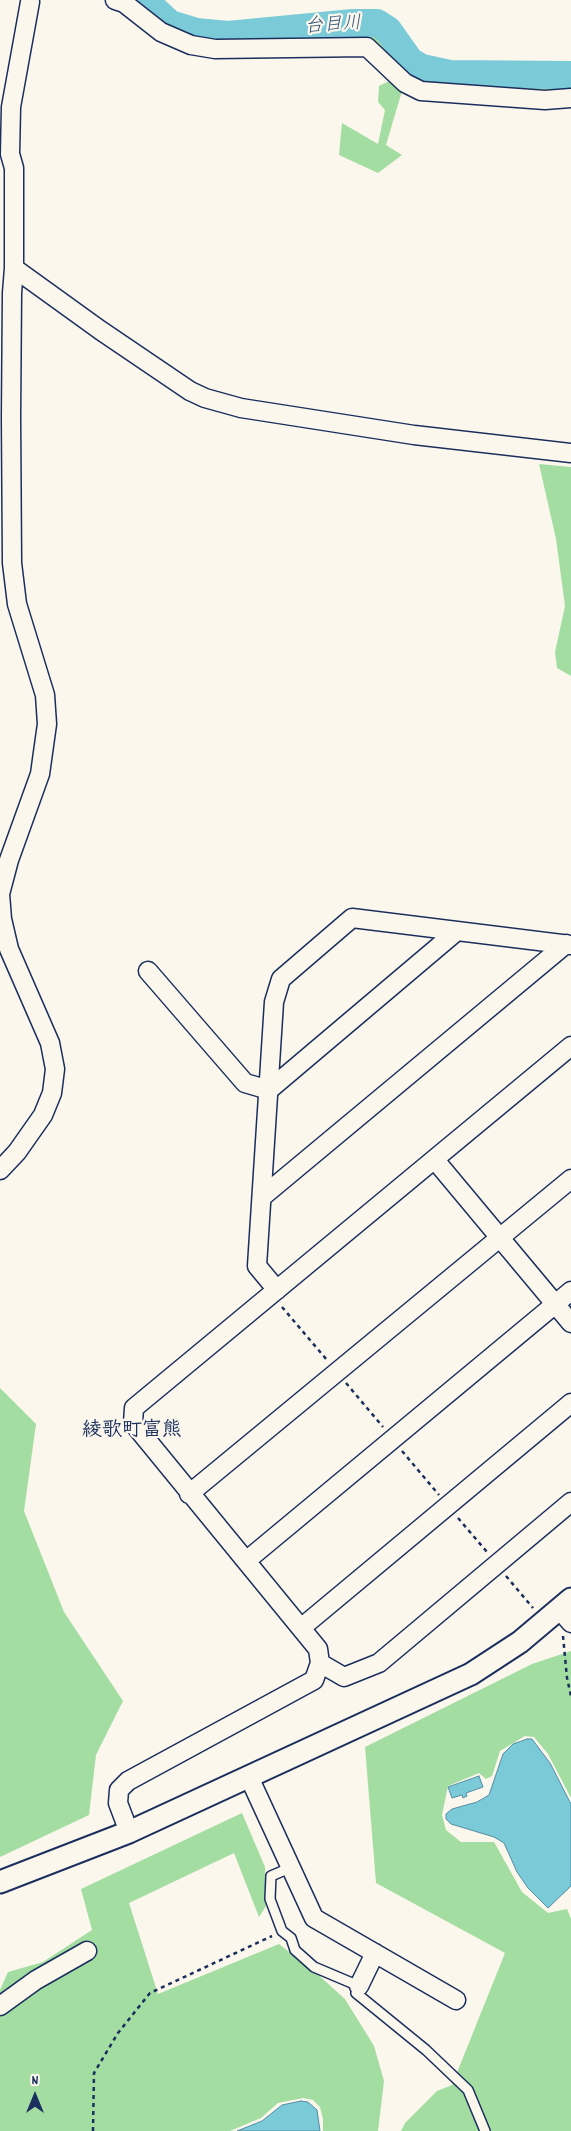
<!DOCTYPE html>
<meta charset="utf-8">
<style>
body{margin:0}
#map{position:relative;width:571px;height:2131px;overflow:hidden;background:#fbf7ec;font-family:Dekko,sans-serif}
canvas{display:block}
.north{position:absolute;left:10px;top:2071px;width:50px;height:50px;-webkit-text-stroke:4px #fbf7ec;paint-order:stroke;rotate:0deg;font-size:14px;font-weight:700;line-height:20px;text-align:center;color:#1b2f5e}
.north::after{content:'';display:block;margin:auto;width:18px;height:22px;background:#1b2f5e;clip-path:polygon(50% 0,100% 100%,50% 72%,0 100%)}
</style>
<div id="map">
<canvas width="571" height="2131"></canvas>
<div class="north">N</div>
</div>
<script>
const c = document.querySelector('canvas').getContext('2d');
c.lineJoin = 'round';
function fill(path, color) { c.fillStyle = color; c.fill(path, 'evenodd'); }
const toPath = rows => new Path2D(rows.map(r => 'M' + r).join(''));
function trace(path, color, width, dash) { c.strokeStyle = color; c.lineWidth = width; c.lineCap = dash ? 'butt' : 'round'; c.setLineDash(dash || []); c.stroke(path); }
function label(font, color, halo, rows, align = 'center') {
  c.font = font + ' Dekko,"Klee One",sans-serif'; c.lineWidth = 4.5; c.setLineDash([]); c.textBaseline = 'middle'; c.strokeStyle = halo; c.fillStyle = color; for (const [text, x, y, turn = 0] of rows) {
    c.save(); c.translate(x, y); c.rotate((+turn || 0) * Math.PI / 180); c.textAlign = isNaN(turn) ? turn : align; if (halo) c.strokeText(text, 0, 0); c.fillText(text, 0, 0); c.restore();
  }
}
fill(toPath([
 [360,27,378,30,409,66,433,78,571,85,571,91,433,84,416,80,404,74,363,38,320,37,336,31],
 [391,80,402,91,386,145,402,155,378,173,339,155,342,123,378,144,385,110,378,102,379,86],
 [539,464,571,467,571,676,557,668,555,652,565,606,556,539],
 [0,1388,36,1424,24,1511,64,1612,123,1701,96,1755,89,1815,0,1857],
 [571,1651,571,1798,548,1754,534,1737,525,1736,500,1751,492,1776,486,1779,479,1773,448,1786,442,1815,446,1830,461,1842,494,1842,522,1892,548,1913,567,1909,571,1919,571,2131,401,2131,405,2123,437,2091,452,2085,505,1953,376,1883,365,1747,532,1664],
 [242,1813,265,1867,266,1906,259,1917,234,1853,129,1903,158,1994,279,1944,315,1972,345,1999,374,2046,384,2081,378,2131,323,2131,323,2119,320,2107,313,2100,303,2098,278,2103,261,2118,230,2131,0,2131,0,1990,8,1972,43,1962,92,1930,81,1889]
]), '#a3dda2');
const water = toPath([
 [527,1739,532,1739,550,1763,571,1804,571,1886,548,1908,528,1888,517,1872,504,1843,494,1837,451,1824,446,1819,446,1814,452,1809,477,1802,489,1795,503,1754,513,1744,527,1739],
 [479,1776,483,1787,466,1793,467,1796,463,1798,462,1795,452,1798,448,1787,479,1776],
 [301,2101,308,2102,317,2110,320,2131,237,2131,262,2121,282,2105,301,2101]
]);
fill(water, '#7bcad7');
trace(water, '#558ca7', 1);
trace(toPath([
 [144,0,170,24,196,32,228,35,353,23,377,23,388,30,410,61,422,68,450,74,571,75]
]), '#7bcad7', 28);
const service = toPath([
 [292,1867,271,1876,270,1899,282,1931,291,1938,295,1950,314,1967,359,1986,356,1993,426,2050,468,2090,485,2131]
]);
const minor = toPath([
 [115,0,124,3,161,32,191,45,215,49,367,47,405,83,421,91,545,100,571,98],
 [14,268,100,330,190,391,205,398,241,408,414,435,571,453],
 [148,971,245,1083,269,1090,457,931],
 [435,1160,571,1323],
 [0,1170,17,1152,43,1115,52,1093,55,1069,50,1043,9,949,2,919,0,894,9,860,40,774,47,724,45,695,17,604,12,563,11,417,12,293,14,268,14,168,10,154,11,107,30,2],
 [262,1197,566,944],
 [277,1290,257,1266,274,1002,281,979,352,918,571,945],
 [189,1494,571,1179],
 [246,1561,571,1291],
 [559,1609,571,1623],
 [301,1628,571,1403],
 [320,1663,344,1677,379,1663,571,1502],
 [249,1777,314,1918,456,2000],
 [129,1832,118,1803,119,1790,128,1781,314,1680,320,1663,318,1649,133,1423,134,1408,571,1046],
 [359,1986,375,1953],
 [0,2006,36,1980,87,1951]
]);
const tertiary = toPath([
 [0,1882,129,1832,471,1674,520,1642,571,1599]
]);
trace(service, '#1b2f5e', 12);
trace(minor, '#1b2f5e', 21);
trace(tertiary, '#1b2f5e', 25);
trace(toPath([
 [282,1307,327,1360],
 [346,1383,383,1427],
 [402,1451,439,1495],
 [458,1518,487,1552],
 [506,1576,533,1608],
 [563,1636,567,1678,571,1696],
 [93,2131,94,2073,118,2033,150,1993,272,1936]
]), '#1b2f5e', 2.5, [4, 4]);
trace(service, '#fbf7ec', 9);
trace(minor, '#fbf7ec', 18);
trace(tertiary, '#fbf7ec', 21);
label('italic 19px', '#33567c', '#fbf7ec', [
 ["台目川",333,27,-4]
]);
label('bold 20px', '#1b2f5e', '#fbf7ec', [
 ["綾歌町富熊",132,1432]
]);
</script>
